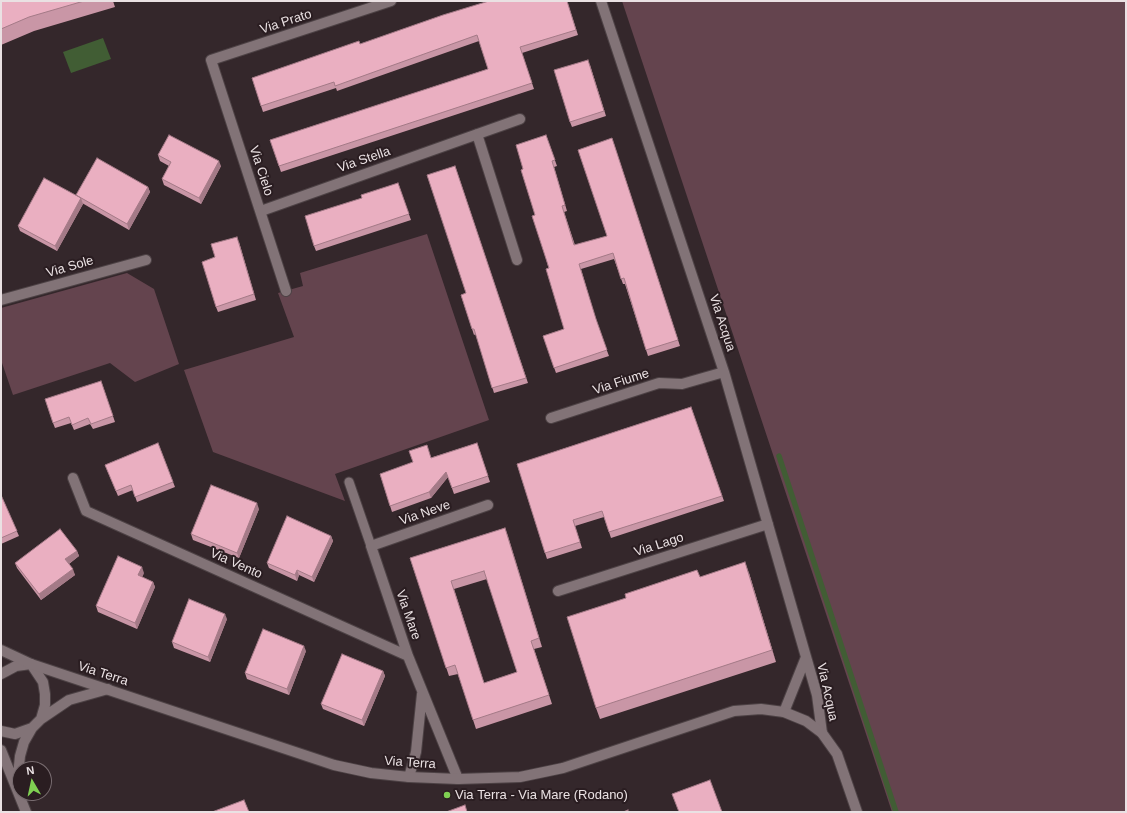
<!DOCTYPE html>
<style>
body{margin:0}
#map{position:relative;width:1127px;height:813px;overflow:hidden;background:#34272b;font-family:Helvetica,sans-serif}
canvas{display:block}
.frame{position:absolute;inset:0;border:2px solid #eae1e3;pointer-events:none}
.north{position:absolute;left:12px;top:761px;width:40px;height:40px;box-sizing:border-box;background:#2a1d21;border:1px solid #776b6f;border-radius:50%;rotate:351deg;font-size:11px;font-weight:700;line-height:16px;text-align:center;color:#eae1e3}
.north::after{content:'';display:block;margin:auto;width:14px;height:18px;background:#7fd052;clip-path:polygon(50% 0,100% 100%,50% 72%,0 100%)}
</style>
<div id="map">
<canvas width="1127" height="813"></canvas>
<div class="frame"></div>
<div class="north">N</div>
</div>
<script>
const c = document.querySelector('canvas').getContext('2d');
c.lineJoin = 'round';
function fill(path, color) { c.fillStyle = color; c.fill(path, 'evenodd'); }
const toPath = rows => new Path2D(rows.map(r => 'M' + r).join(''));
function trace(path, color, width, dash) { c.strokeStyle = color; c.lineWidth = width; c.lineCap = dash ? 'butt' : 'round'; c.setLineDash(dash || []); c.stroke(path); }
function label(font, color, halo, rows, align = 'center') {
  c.font = font + ' Helvetica,sans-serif'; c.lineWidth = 4; c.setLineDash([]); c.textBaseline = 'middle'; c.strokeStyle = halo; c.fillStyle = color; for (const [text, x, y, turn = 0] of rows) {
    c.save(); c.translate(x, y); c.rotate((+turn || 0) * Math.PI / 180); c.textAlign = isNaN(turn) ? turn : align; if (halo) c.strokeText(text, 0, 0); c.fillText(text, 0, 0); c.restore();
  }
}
fill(toPath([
 [622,1,1126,1,1126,812,892,812],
 [427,234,489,420,335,474,345,501,213,452,184,370,294,337,278,293,303,286,300,273],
 [127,273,154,289,179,364,135,382,110,363,13,395,1,360,1,308]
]), '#64444e');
fill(toPath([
 [103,38,111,59,71,73,63,52]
]), '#415d34');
trace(toPath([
 [779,456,896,812]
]), '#415d34', 5.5);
const lane = toPath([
 [349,482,371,546]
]);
const street = toPath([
 [601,1,724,372,817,695,822,733],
 [477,134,517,260],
 [261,211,520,119],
 [286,291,211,60,391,1],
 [1,300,146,260],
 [551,418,659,383,682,384,724,372],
 [73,478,86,511,408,656],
 [558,591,768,524],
 [1,674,16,666,31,664,43,682,45,694,45,705,41,719,32,728,15,734,1,731],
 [784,712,806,657],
 [41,719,69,700,108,689],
 [1,750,26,812],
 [409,777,416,752,422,694],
 [458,779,408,656,371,546,488,505],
 [17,785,20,756,24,742,32,728]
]);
const secondary = toPath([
 [1,650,31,664,334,765,371,773,409,777,458,779,520,777,563,768,734,711,761,709,784,712,806,721,822,733,837,754,857,812]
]);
trace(lane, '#4d4245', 11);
trace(street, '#4d4245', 12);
trace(secondary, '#4d4245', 12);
trace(lane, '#827377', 9);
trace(street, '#827377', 10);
trace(secondary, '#827377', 10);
fill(toPath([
 [1,1,113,1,115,7,34,31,1,45],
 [567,1,578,35,522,53,534,89,281,172,270,140,488,69,479,41,337,91,336,88,263,112,252,78,360,44],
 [590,65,606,116,572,127,570,122],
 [546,135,557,166,554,167,567,211,564,212,575,245,607,236,614,144,680,346,648,356,625,284,623,284,614,259,581,269,597,324,609,356,556,373,543,336,564,329,535,215,523,169],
 [158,155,221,166,201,204,164,185,162,179,169,166,160,161],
 [455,166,528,383,494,393,476,334,474,335,461,295,466,293],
 [398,183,411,220,316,251,314,246,362,198],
 [148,187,150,192,129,230,82,203,83,204,57,251,20,231,18,226,77,196],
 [239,242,256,300,218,312,216,307,215,257],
 [101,381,115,422,93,429,90,424,74,430,71,423,55,428,53,423],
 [691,407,724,501,611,538,604,517,575,526,582,548,547,559,517,464],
 [158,443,175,487,137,502,133,490,118,496,105,465],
 [477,443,490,482,454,494,448,477,431,498,392,512,380,474],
 [1,495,19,536,1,544],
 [259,509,239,558,193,540,191,534],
 [505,528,542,647,534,649,552,704,476,729,458,674,449,676,410,558],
 [487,579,517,672,484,683,454,589],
 [331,536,333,541,314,582,299,575,297,581,269,568,267,563],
 [77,551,79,556,69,564,75,575,41,600,17,568,15,563],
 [144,573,142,577,153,582,155,587,137,629,98,612,96,606],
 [749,573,776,662,600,719,596,708,700,577],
 [227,619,210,662,174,648,172,642],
 [306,651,289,695,247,679,245,673],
 [383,671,385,676,364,726,323,709,321,704]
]), '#c996a6');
fill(toPath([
 [219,161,221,166,201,204,199,198],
 [148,187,150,192,129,230,127,224],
 [81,198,83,204,57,251,55,246],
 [446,472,448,477,431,498,429,492],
 [257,503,259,509,239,558,237,553],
 [505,528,508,536,542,647,539,638],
 [331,536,333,541,314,582,312,577],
 [77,551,79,556,67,565,65,559],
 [745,562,749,573,776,662,772,650],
 [142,567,144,573,140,581,138,575],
 [73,569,75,575,41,600,39,594],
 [297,570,299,575,297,581,295,575],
 [153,582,155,587,137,629,135,623],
 [225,614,227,619,210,662,208,657],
 [304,646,306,651,289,695,287,689],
 [383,671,385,676,364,726,362,720]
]), '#a47a87');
const building = toPath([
 [1,1,84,1,29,17,1,29,1,1],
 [489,1,567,1,576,30,520,47,532,83,279,166,270,140,488,69,477,35,335,86,334,82,261,106,252,78,359,41,360,44,443,15,489,1],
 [588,60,604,111,570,122,554,70,588,60],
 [169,135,219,161,199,198,162,179,171,162,158,155,169,135],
 [546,135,555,160,552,161,565,205,562,206,574,245,607,236,578,150,612,138,678,340,646,350,624,278,621,279,613,253,579,264,596,319,607,350,554,368,543,336,564,329,546,269,549,268,532,216,535,215,521,170,523,169,516,145,546,135],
 [97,158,148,187,127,224,76,195,97,158],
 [455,166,526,378,492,388,474,329,472,329,461,295,466,293,427,175,455,166],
 [44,178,81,198,55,246,18,226,44,178],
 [398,183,409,214,314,246,305,216,362,198,361,195,398,183],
 [237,237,254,294,216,307,202,262,215,257,211,244,237,237],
 [101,381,113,416,91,424,88,418,72,425,69,417,53,423,45,399,101,381],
 [691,407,722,496,609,532,602,511,573,520,580,542,545,553,517,464,691,407],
 [158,443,173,482,135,497,131,485,116,491,105,465,158,443],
 [477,443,488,476,452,488,446,472,429,492,390,506,380,474,413,462,409,451,427,445,431,458,477,443],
 [211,485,257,503,237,553,191,534,211,485],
 [1,495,17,531,1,538,1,495],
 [287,516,331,536,312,577,297,570,295,575,267,563,287,516],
 [505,528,539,638,531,641,549,695,473,720,455,665,446,668,410,558,505,528],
 [484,571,517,672,484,683,451,581,484,571],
 [60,529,77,551,65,559,73,569,39,594,15,563,60,529],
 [118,556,142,567,138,575,153,582,135,623,96,606,118,556],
 [745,562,772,650,596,708,567,617,626,598,625,594,697,570,700,577,745,562],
 [189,599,225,614,208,657,172,642,189,599],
 [263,629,304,646,287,689,245,673,263,629],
 [342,654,383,671,362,720,321,704,342,654],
 [710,780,722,812,679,812,672,794,710,780],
 [244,800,249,812,212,812,244,800],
 [465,805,467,812,446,812,465,805],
 [628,810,628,812,623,812,628,810]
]);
fill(building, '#eaafc1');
trace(building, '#a47a87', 1);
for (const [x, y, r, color] of [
 [447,795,4,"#7fd052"]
]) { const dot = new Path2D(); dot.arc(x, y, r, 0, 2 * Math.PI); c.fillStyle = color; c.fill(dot); trace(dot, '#2a1d21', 1.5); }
label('13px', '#eae1e3', '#2a1d21', [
 ["Via Prato",286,22,-18],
 ["Via Stella",364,160,-19],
 ["Via Cielo",261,171,72],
 ["Via Sole",70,267,-16],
 ["Via Acqua",722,323,72],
 ["Via Fiume",621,382,-18],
 ["Via Neve",425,513,-19],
 ["Via Lago",659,545,-18],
 ["Via Vento",236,564,24],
 ["Via Mare",408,615,71],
 ["Via Terra",103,674,18],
 ["Via Acqua",827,692,78],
 ["Via Terra",410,763,4]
]);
label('13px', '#eae1e3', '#2a1d21', [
 ["Via Terra - Via Mare (Rodano)",455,795]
], 'left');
</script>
